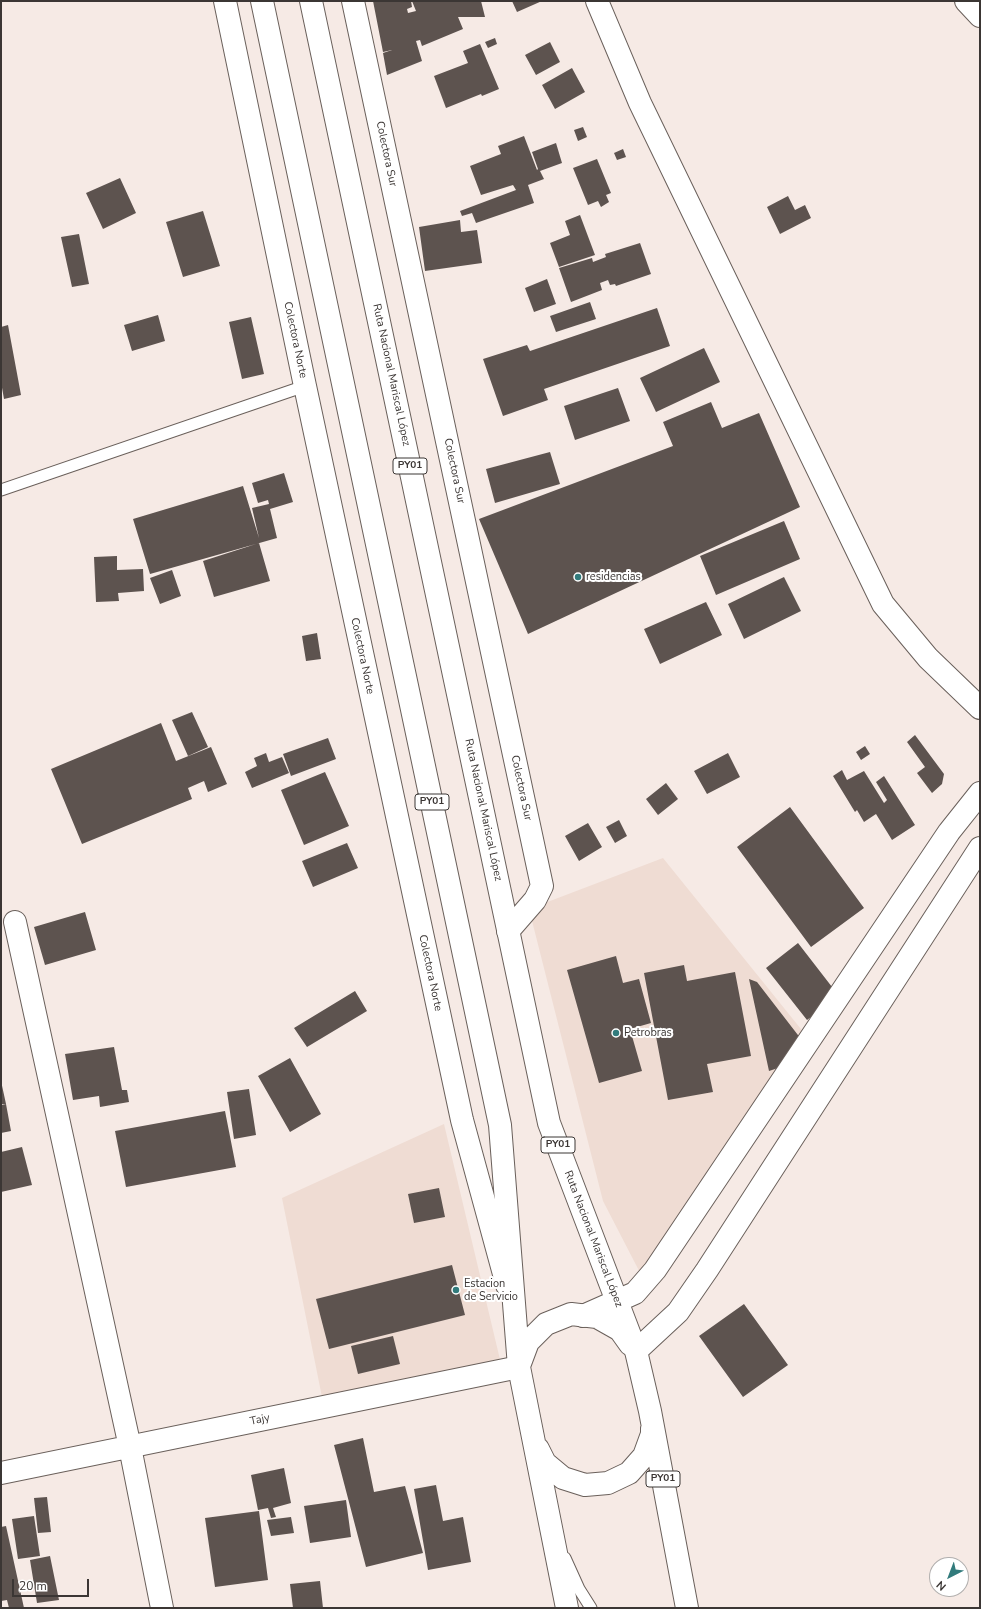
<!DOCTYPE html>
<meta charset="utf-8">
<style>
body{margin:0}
#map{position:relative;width:981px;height:1609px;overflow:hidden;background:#f6eae5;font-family:"Nunito Sans",sans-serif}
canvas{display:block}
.frame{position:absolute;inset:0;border:2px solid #3b3634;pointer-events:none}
.north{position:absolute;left:929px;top:1557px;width:40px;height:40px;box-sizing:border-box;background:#fff;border:1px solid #b1afae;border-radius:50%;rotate:222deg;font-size:11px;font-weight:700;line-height:16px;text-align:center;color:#3b3634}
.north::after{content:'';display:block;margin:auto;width:14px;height:18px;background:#327b7c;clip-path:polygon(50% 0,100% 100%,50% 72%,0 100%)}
.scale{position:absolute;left:12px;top:1579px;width:77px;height:18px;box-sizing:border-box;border:2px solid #3b3634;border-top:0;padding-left:5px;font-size:12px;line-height:14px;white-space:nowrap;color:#3b3634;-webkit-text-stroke:3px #fff;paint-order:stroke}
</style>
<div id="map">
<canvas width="981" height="1609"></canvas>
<div class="frame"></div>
<div class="north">N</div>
<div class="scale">20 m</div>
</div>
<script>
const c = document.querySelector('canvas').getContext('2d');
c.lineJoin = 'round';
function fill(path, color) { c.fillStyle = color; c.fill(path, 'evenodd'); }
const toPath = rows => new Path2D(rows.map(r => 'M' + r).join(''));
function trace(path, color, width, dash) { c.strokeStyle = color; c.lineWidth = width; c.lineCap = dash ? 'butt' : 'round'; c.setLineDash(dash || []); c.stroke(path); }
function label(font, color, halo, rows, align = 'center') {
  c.font = font + ' "Nunito Sans",sans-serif'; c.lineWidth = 4; c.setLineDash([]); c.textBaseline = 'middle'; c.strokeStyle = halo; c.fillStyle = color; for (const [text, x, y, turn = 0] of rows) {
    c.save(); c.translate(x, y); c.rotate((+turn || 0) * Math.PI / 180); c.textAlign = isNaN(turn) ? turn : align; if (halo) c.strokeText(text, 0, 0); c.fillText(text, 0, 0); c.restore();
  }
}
fill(toPath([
 [663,858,809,1039,650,1292,603,1201,529,909],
 [444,1124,502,1368,326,1417,282,1198]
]), '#efdcd3');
fill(toPath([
 [373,1,411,1,412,7,407,9,408,13,416,11,412,1,481,1,485,17,458,17,463,29,422,46,420,40,416,41,422,61,387,75,383,53,392,50,383,52],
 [512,1,542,1,517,12],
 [495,38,497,44,488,48,485,42],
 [550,42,560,62,536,75,525,55],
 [480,44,499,89,482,96,481,94,446,108,434,76,468,63,463,51],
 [572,68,585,92,555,109,542,85],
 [583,127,587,137,578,141,574,130],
 [524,136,537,170,538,169,532,152,556,143,562,163,540,171,544,179,528,185,534,203,476,223,472,213,462,216,460,211,516,190,513,185,481,195,470,166,501,154,498,146],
 [623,149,626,157,617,160,614,153],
 [597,159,611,193,606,195,609,202,601,207,598,201,588,205,573,168],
 [120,178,136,213,103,229,86,193],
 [788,196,795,210,805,205,811,218,780,234,767,207],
 [203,211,220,266,183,277,166,222],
 [580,215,595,255,559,267,550,243,570,235,565,221],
 [460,220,461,232,477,230,482,263,425,271,419,227],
 [79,234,89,284,72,287,61,237],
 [640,243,651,274,616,286,615,284,610,285,608,280,600,283,602,290,571,302,559,268,592,258,593,262,606,257,605,254],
 [547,279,556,304,534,312,525,288],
 [590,302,596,319,556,332,550,316],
 [657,308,670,346,544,389,548,400,503,416,483,359,527,345,530,351],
 [158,315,165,341,132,351,124,325],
 [251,317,264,374,242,379,229,322],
 [8,325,21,395,4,399,1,382,1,327],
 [704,348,720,382,656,412,640,378],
 [618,388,630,421,575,440,564,406],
 [711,402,722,428,759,413,800,507,528,634,479,519,673,446,663,422],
 [550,452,560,484,495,503,486,469],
 [284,473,293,502,270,509,277,538,150,574,133,519,243,486,259,538,252,508,269,504,268,500,258,503,252,483],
 [784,521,800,559,716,595,700,556],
 [259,543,270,581,214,597,203,561],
 [117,556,117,570,143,569,144,591,118,593,119,601,96,602,94,557],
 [172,570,181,596,160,604,150,578],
 [784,577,801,611,744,639,728,604],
 [706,602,722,635,660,664,644,629],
 [317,633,321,659,306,661,302,636],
 [192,712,208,747,188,756,172,720],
 [161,723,176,761,211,747,227,784,208,792,204,781,188,788,192,799,82,844,51,769],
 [915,735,944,774,942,784,932,793,917,773,925,767,907,742],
 [328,738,336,759,291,776,283,754],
 [865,746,870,754,861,760,856,752],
 [266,753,269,762,282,757,289,773,252,788,245,772,257,766,254,758],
 [728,753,740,777,707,794,694,771],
 [842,770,847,780,864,771,884,803,887,800,876,782,884,776,915,825,892,840,876,814,864,822,857,810,855,812,833,776],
 [325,772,349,826,304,845,281,790],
 [666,783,678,799,658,815,646,799],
 [790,807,864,908,811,947,737,847],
 [619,820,627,836,615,843,606,827],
 [588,823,602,847,579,861,565,836],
 [347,843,358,868,313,887,302,861],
 [85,912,96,950,45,965,34,927],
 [798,943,839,996,807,1020,766,968],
 [616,956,623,983,639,979,651,1023,630,1029,642,1071,599,1083,567,970],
 [684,965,687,981,735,972,751,1056,707,1064,713,1092,668,1100,644,973],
 [749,979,757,982,801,1039,778,1068,769,1071],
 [355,991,367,1011,307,1047,294,1028],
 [114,1047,122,1090,127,1090,129,1102,100,1107,99,1096,73,1100,65,1054],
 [290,1058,321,1114,290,1132,258,1076],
 [1,1081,6,1104,1,1104],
 [249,1089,256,1135,234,1139,227,1092],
 [6,1104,11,1131,1,1133,1,1105],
 [225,1111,236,1167,126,1187,115,1131],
 [22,1147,32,1185,1,1192,1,1152],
 [439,1188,445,1217,414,1223,408,1194],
 [452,1265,465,1315,329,1349,316,1299],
 [744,1304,788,1365,743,1397,699,1336],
 [393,1336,400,1364,358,1374,351,1346],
 [363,1438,374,1492,405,1486,423,1553,366,1567,334,1445],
 [284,1468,291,1503,273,1508,276,1517,271,1518,268,1508,258,1510,251,1475],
 [436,1485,443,1521,463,1517,471,1562,428,1570,414,1489],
 [47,1497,51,1532,38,1533,34,1498],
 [346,1500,351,1537,310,1543,304,1506],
 [259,1511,268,1580,215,1587,205,1518],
 [34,1516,40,1556,18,1559,12,1519],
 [291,1517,294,1533,271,1536,267,1520],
 [6,1526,24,1608,9,1608,7,1600,1,1601,1,1527],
 [50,1556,59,1600,37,1603,30,1560],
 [320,1581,323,1608,293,1608,290,1584]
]), '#5d534f');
const service = toPath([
 [1,490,305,386],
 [565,1558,579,1589,591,1608]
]);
const minor = toPath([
 [225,1,305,386,462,1120,507,1285],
 [353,1,542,886,535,900,508,931],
 [597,1,640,103,883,604,928,658,980,708],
 [966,1,980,16],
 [15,922,130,1447,162,1608],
 [1,1473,519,1367]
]);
const secondary = toPath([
 [583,1316,635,1293,655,1270,949,832,980,793],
 [636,1351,678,1312,707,1270,980,848]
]);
const trunk = toPath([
 [262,1,500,1125,519,1367,567,1608],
 [311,1,549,1123,636,1351,650,1411,687,1608],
 [519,1366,528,1342,546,1324,571,1314,597,1317,620,1330,630,1344],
 [538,1449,545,1463,563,1478,585,1485,608,1483,629,1473,644,1456,652,1434,652,1429]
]);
trace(service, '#6a605b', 13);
trace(minor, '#6a605b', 24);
trace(secondary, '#6a605b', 24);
trace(trunk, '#6a605b', 24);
trace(service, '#fff', 11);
trace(minor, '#fff', 22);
trace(secondary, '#fff', 22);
trace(trunk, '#fff', 22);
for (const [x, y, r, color] of [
 [578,577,4,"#327b7c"],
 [616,1033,4,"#327b7c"],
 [456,1290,4,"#327b7c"]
]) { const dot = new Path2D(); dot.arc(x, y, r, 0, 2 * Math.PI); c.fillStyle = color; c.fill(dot); trace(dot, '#fff', 1.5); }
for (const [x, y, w] of [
 [410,466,34],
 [432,802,34],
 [558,1145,34],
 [663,1479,34]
]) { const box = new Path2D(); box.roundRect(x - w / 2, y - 8, w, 16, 3); c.fillStyle = '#fff'; c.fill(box); trace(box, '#3b3634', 1); }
label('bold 10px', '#3b3634', null, [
 ["PY01",410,466],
 ["PY01",432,802],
 ["PY01",558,1145],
 ["PY01",663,1479]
]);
label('11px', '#3b3634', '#fff', [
 ["Colectora Sur",386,154,78],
 ["Colectora Norte",295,340,78],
 ["Ruta Nacional Mariscal López",391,375,78],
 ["Colectora Sur",454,471,78],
 ["Colectora Norte",362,656,78],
 ["Colectora Sur",521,788,78],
 ["Ruta Nacional Mariscal López",483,810,78],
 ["Colectora Norte",430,973,78],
 ["Ruta Nacional Mariscal López",593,1239,69],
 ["Tajy",260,1420,-12]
]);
label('11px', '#3b3634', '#fff', [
 ["residencias",586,577],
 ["Petrobras",624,1033],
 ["Estacion",464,1284],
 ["de Servicio",464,1297]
], 'left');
</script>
